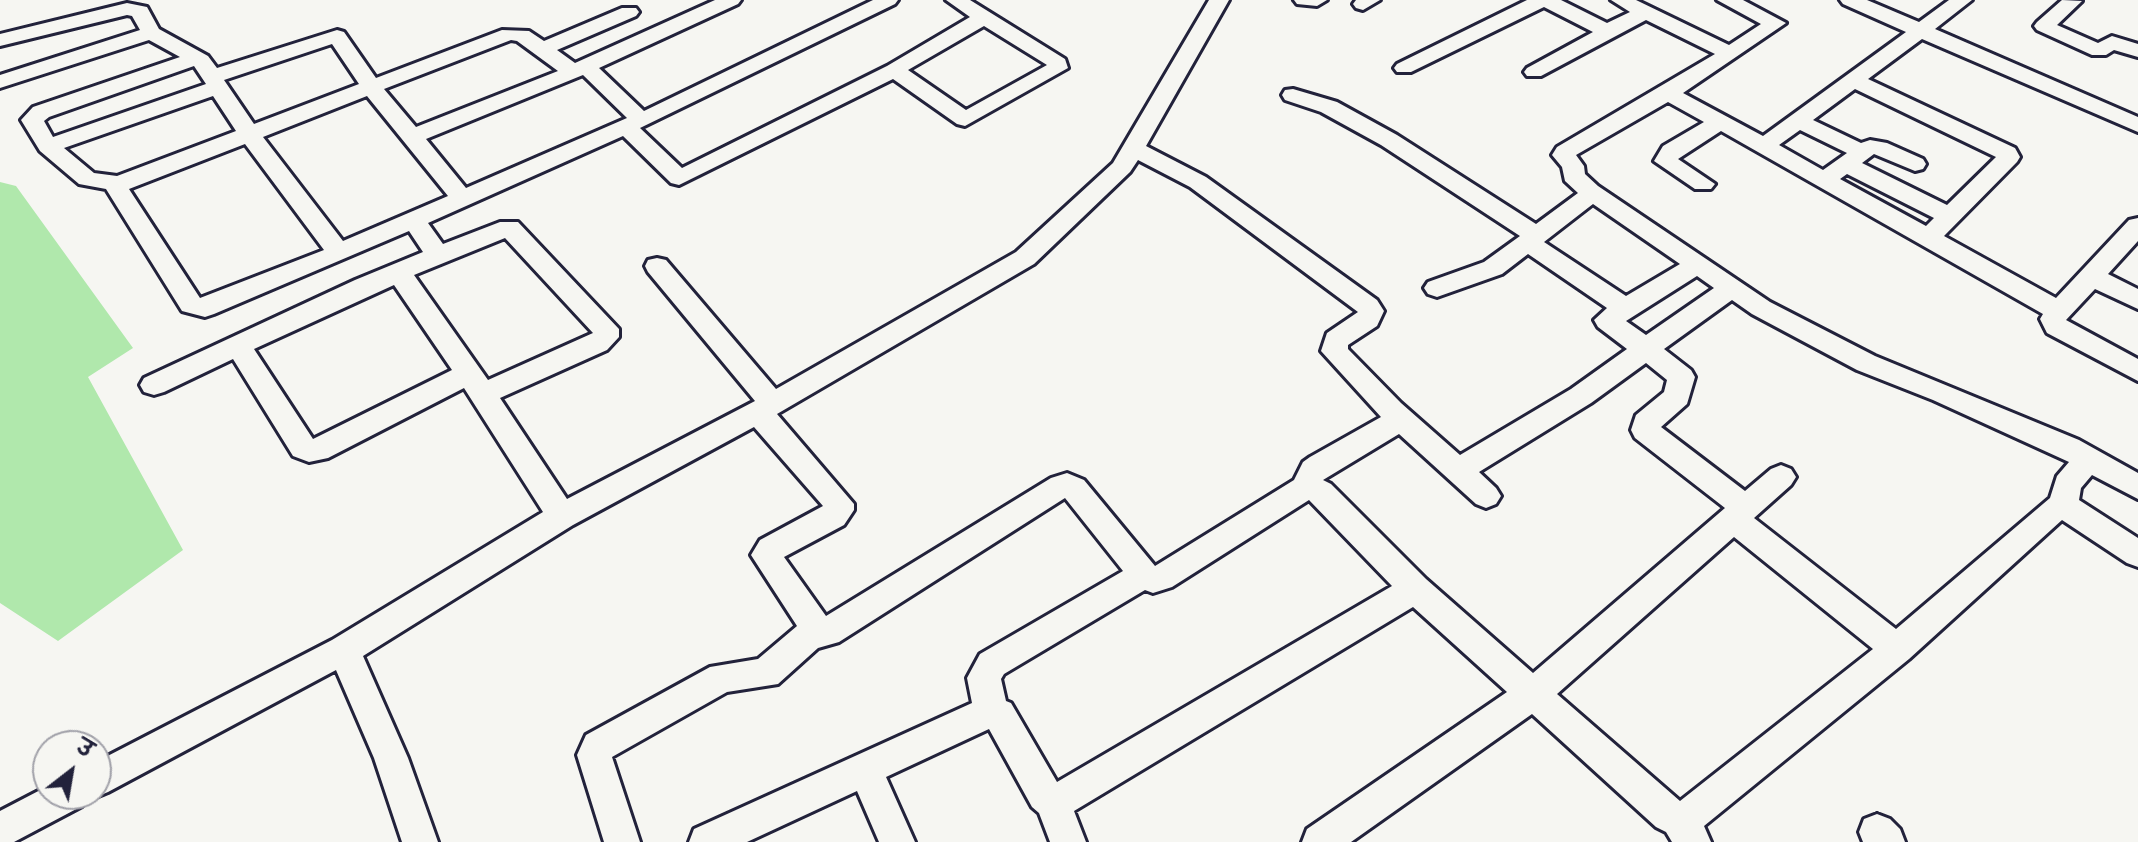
<!DOCTYPE html>
<meta charset="utf-8">
<style>
body{margin:0}
#map{position:relative;width:2138px;height:842px;overflow:hidden;background:#f6f6f2;font-family:"Gochi Hand","Playpen Sans Deva",sans-serif}
canvas{display:block}
.north{position:absolute;left:32px;top:730px;width:80px;height:80px;box-sizing:border-box;background:#f6f6f2;border:2px solid #a1a1a9;border-radius:50%;rotate:31deg;font-size:22px;font-weight:700;line-height:32px;text-align:center;color:#22223b}
.north::after{content:'';display:block;margin:auto;width:28px;height:36px;background:#22223b;clip-path:polygon(50% 0,100% 100%,50% 72%,0 100%)}
</style>
<div id="map">
<canvas width="2138" height="842"></canvas>
<div class="north">उ</div>
</div>
<script>
const c = document.querySelector('canvas').getContext('2d');
c.lineJoin = 'round';
function fill(path, color) { c.fillStyle = color; c.fill(path, 'evenodd'); }
const toPath = rows => new Path2D(rows.map(r => 'M' + r).join(''));
function trace(path, color, width, dash) { c.strokeStyle = color; c.lineWidth = width; c.lineCap = dash ? 'butt' : 'round'; c.setLineDash(dash || []); c.stroke(path); }
fill(toPath([
 [0,182,16,186,133,348,88,377,183,550,58,641,0,603]
]), '#b0e8ac');
const minor = toPath([
 [715,0,741,0,738,4,599,68,644,111,873,0,898,0,895,4,640,128,682,168,887,66,970,17,946,0,970,0,1065,59,1068,68,965,126,957,124,893,79,679,185,671,183,623,136,428,223,443,244,500,222,518,222,619,329,619,337,607,350,500,398,567,499,755,401,648,272,645,266,648,260,657,258,666,260,776,389,1016,252,1113,163,1209,0,1229,0,1146,146,1206,177,1377,300,1384,311,1377,326,1348,345,1348,349,1401,403,1460,455,1571,389,1627,349,1598,327,1594,320,1607,308,1528,254,1502,274,1437,297,1428,294,1424,288,1428,282,1484,262,1520,236,1381,145,1321,112,1285,100,1282,95,1285,90,1293,89,1337,102,1397,135,1536,224,1578,193,1565,181,1562,167,1552,155,1557,147,1715,54,1646,20,1541,76,1527,76,1524,72,1527,68,1593,32,1544,7,1411,72,1397,72,1394,68,1397,64,1527,0,1561,0,1607,23,1630,12,1611,0,1636,0,1729,45,1761,24,1717,0,1743,0,1786,23,1683,93,1763,136,1906,32,1843,4,1840,0,1867,0,1919,22,1949,0,1972,0,1935,29,2138,117,2138,132,1922,39,1868,79,2015,148,2020,157,2017,162,1944,236,2056,298,2129,220,2138,218,2138,241,2108,274,2138,289,2138,309,2095,289,2066,320,2138,359,2138,381,2047,333,2040,319,2043,314,1721,131,1678,159,1715,184,1711,189,1695,189,1654,161,1663,146,1704,122,1668,102,1576,155,1584,166,1585,174,1598,186,1770,302,1875,356,2079,440,2138,473,2138,499,2092,475,2081,488,2079,500,2138,538,2138,567,2127,563,2062,520,1909,659,1704,826,1711,842,1672,842,1666,832,1656,827,1532,714,1351,842,1302,842,1307,829,1507,692,1413,607,1074,811,1086,842,1050,842,1039,813,1032,807,989,729,886,777,915,842,879,842,857,791,747,842,689,842,694,829,972,703,967,678,980,654,1123,571,1065,498,839,642,818,648,778,684,727,692,612,757,640,842,604,842,577,755,586,735,710,667,758,659,797,626,751,555,760,540,823,506,754,427,573,525,363,656,408,758,438,842,402,842,374,758,336,670,108,792,96,797,89,794,96,794,96,762,332,640,543,512,464,388,328,458,309,462,293,456,233,359,164,392,154,395,144,392,140,385,144,378,355,280,423,252,409,231,214,314,205,317,182,311,106,189,79,184,40,151,21,120,33,107,180,57,149,40,0,88,0,75,140,30,132,16,127,15,0,46,0,34,127,3,147,7,159,29,208,56,217,68,337,30,344,32,376,78,502,30,529,31,544,41,622,8,636,8,639,12,636,16,557,50,575,63,715,0],
 [984,26,1047,65,966,110,908,70,984,26],
 [511,40,517,41,558,71,416,127,384,89,511,40],
 [332,44,359,84,254,124,224,80,332,44],
 [194,66,206,84,53,137,44,121,49,117,194,66],
 [583,75,627,118,466,188,426,139,583,75],
 [1855,89,1996,157,1947,205,1862,163,1874,154,1915,171,1923,169,1926,164,1923,159,1887,143,1870,140,1861,143,1813,120,1855,89],
 [213,96,236,131,117,176,94,173,64,148,213,96],
 [367,96,448,196,343,241,263,137,367,96],
 [1800,130,1847,153,1823,170,1779,145,1800,130],
 [245,144,324,250,200,298,129,189,245,144],
 [1138,160,1190,187,1358,312,1327,333,1321,351,1381,417,1310,457,1303,462,1294,480,1155,566,1084,480,1067,473,1051,478,826,616,784,557,844,525,854,510,854,504,777,414,1034,264,1130,172,1138,160],
 [1847,174,1934,218,1926,226,1840,179,1847,174],
 [1593,204,1680,264,1626,296,1544,242,1593,204],
 [505,238,593,333,488,380,414,275,505,238],
 [1697,276,1714,288,1646,335,1626,321,1697,276],
 [394,285,452,370,313,439,254,349,394,285],
 [1732,300,1752,314,1857,370,1933,400,2069,462,2057,476,2050,498,1896,629,1754,518,1791,485,1796,477,1791,469,1781,465,1771,469,1745,491,1661,427,1687,404,1695,377,1691,370,1664,349,1732,300],
 [1646,363,1667,380,1664,392,1636,415,1631,430,1635,438,1725,508,1533,673,1426,579,1331,484,1323,480,1399,434,1476,504,1486,508,1496,504,1501,496,1496,488,1479,472,1591,403,1646,363],
 [1309,500,1392,586,1057,782,1011,703,1006,701,1001,679,1004,674,1145,590,1153,593,1172,587,1309,500],
 [1734,537,1873,649,1680,801,1557,694,1734,537],
 [1294,0,1327,0,1317,6,1297,4,1294,0],
 [1356,0,1380,0,1363,10,1356,8,1353,4,1356,0],
 [2062,0,2082,1,2057,25,2098,43,2112,36,2138,44,2138,57,2114,50,2106,55,2092,55,2037,30,2034,26,2037,22,2062,0],
 [48,786,48,794,87,794,82,806,14,842,0,842,0,811,48,786],
 [1877,814,1890,819,1900,829,1905,842,1863,842,1859,832,1864,819,1877,814]
]);
trace(minor, '#22223b', 6);
fill(minor, '#f6f6f2');
</script>
